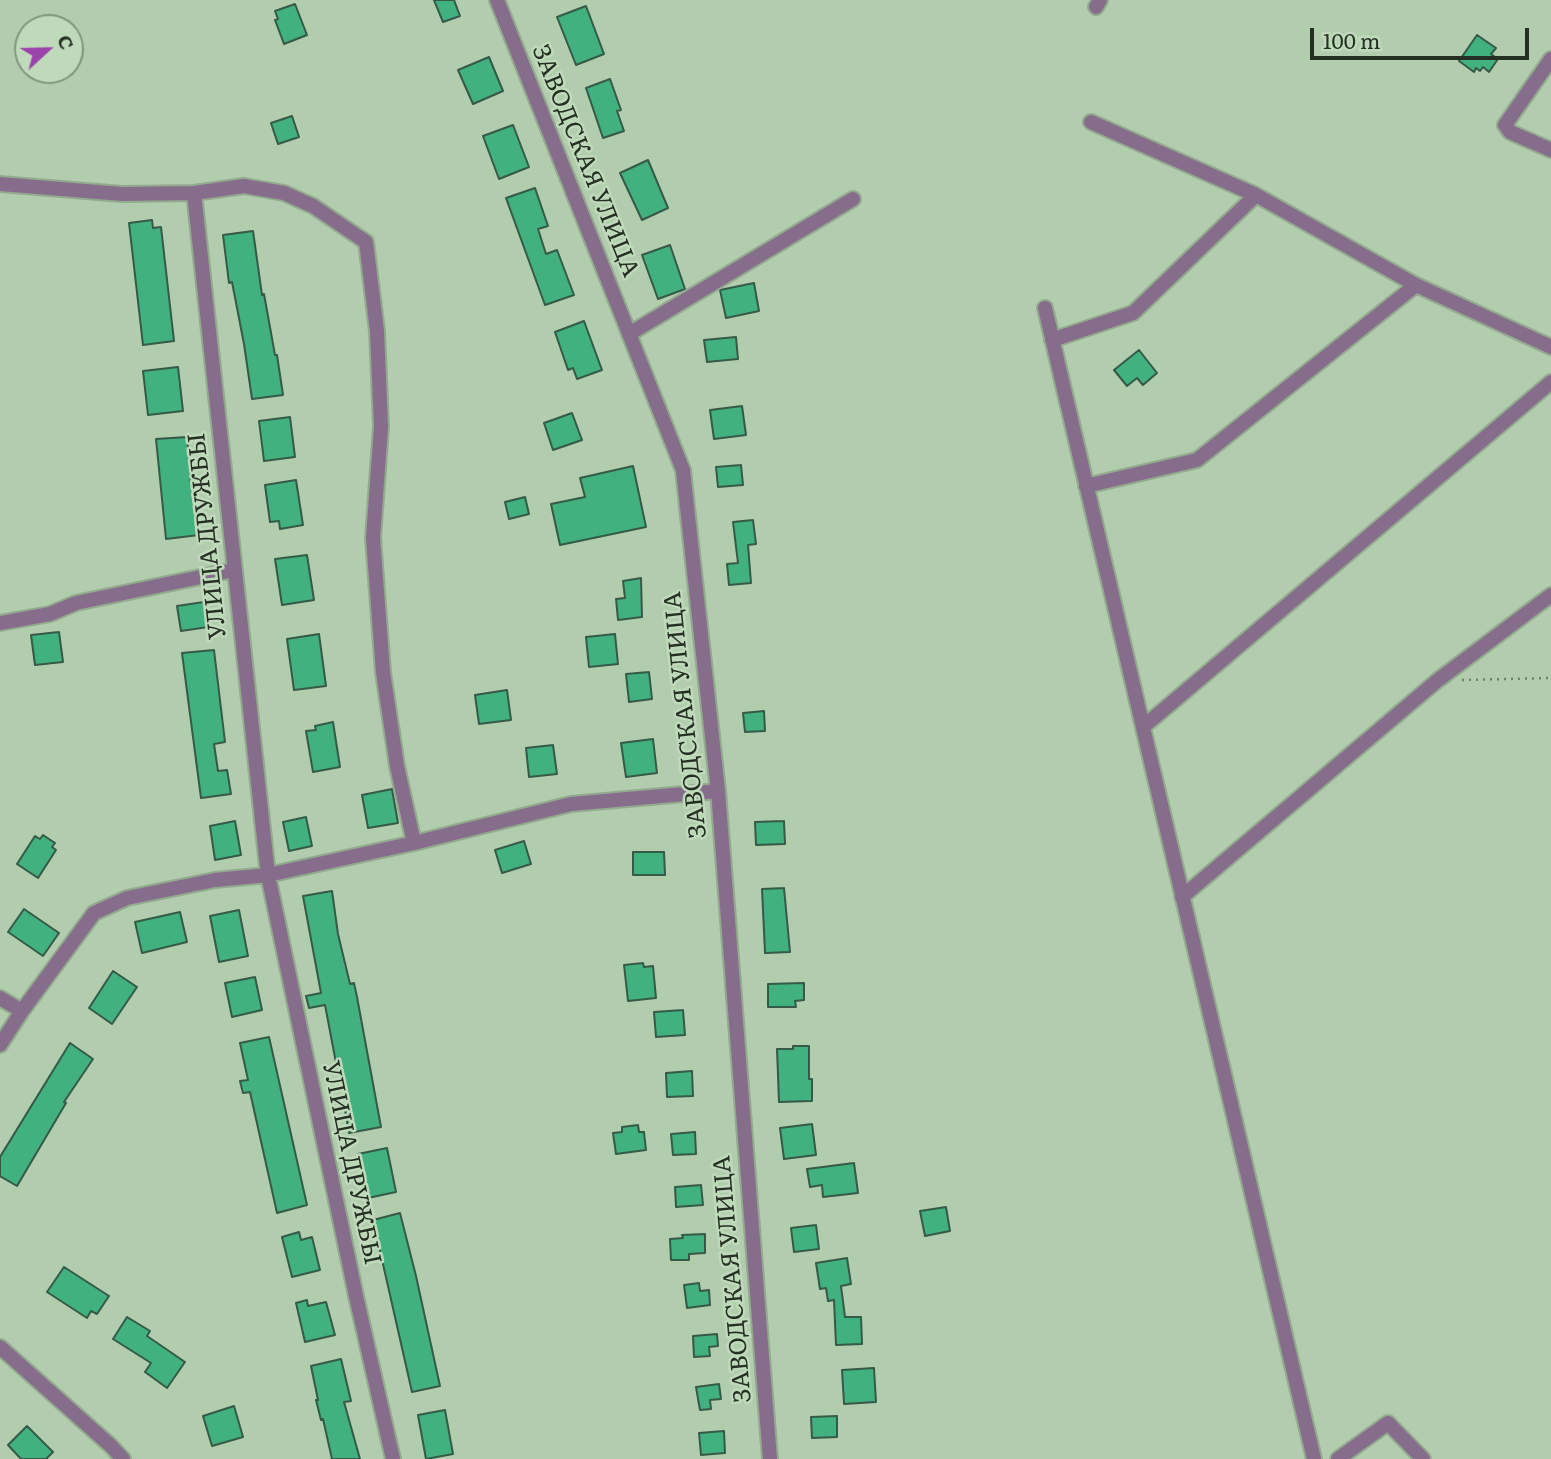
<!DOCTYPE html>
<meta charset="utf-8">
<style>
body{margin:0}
#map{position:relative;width:1551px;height:1459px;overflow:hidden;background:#b2cdad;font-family:Literata,serif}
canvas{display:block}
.north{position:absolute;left:14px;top:14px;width:70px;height:70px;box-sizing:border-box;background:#bfdaba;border:2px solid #81967e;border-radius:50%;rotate:68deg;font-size:19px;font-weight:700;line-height:28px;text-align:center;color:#252f23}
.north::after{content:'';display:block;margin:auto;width:24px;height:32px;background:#9c42ad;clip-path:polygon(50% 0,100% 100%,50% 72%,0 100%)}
.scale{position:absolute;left:1310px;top:28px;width:219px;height:32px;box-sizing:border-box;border:4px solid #252f23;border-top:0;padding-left:9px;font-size:21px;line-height:24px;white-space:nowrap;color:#252f23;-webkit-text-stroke:5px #bfdaba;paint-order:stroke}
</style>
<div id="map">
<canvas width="1551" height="1459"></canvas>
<div class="north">С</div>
<div class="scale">100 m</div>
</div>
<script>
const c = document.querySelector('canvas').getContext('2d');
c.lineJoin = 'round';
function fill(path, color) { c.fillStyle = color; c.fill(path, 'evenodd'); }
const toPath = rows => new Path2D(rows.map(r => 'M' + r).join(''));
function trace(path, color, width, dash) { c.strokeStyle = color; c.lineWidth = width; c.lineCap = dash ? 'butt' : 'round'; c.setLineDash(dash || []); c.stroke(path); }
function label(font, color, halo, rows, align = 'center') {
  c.font = font + ' Literata,serif'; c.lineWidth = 5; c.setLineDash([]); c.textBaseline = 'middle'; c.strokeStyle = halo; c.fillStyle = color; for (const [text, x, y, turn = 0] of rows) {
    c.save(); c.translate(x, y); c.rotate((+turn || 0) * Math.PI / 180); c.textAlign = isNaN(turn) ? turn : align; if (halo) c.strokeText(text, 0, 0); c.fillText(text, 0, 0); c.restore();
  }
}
const building = toPath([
 [434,0,454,0,460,16,443,22,434,0],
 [295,4,307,35,284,44,275,20,278,19,275,11,295,4],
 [586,6,604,54,576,65,557,17,586,6],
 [1477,35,1496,48,1491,54,1498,59,1489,72,1483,67,1480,71,1476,68,1474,72,1459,61,1477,35],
 [489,57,503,91,473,104,458,70,489,57],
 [610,79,621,110,617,111,624,131,603,138,586,88,610,79],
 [292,116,299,137,278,144,271,123,292,116],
 [513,125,529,167,499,179,483,136,513,125],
 [648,160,668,208,642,220,620,173,648,160],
 [535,188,548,226,538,229,546,254,557,250,574,295,545,305,506,198,535,188],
 [152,220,153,228,161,227,174,341,143,345,129,223,152,220],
 [253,231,262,295,264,294,275,355,277,355,283,395,252,399,244,344,232,282,229,283,223,235,253,231],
 [670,245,685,289,658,299,642,255,670,245],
 [754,283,759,311,726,318,720,290,754,283],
 [584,321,602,370,577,379,573,368,568,370,555,332,584,321],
 [736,337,738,359,707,362,704,340,736,337],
 [1139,350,1157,373,1143,385,1137,378,1127,386,1114,370,1139,350],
 [178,367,183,411,148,415,143,371,178,367],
 [742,406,746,435,714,439,710,410,742,406],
 [572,413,582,440,553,450,544,423,572,413],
 [290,417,295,457,264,461,259,421,290,417],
 [187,437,191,485,193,485,199,535,166,539,156,439,187,437],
 [741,465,743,485,718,487,716,467,741,465],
 [633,466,646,527,560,545,551,504,585,497,580,478,633,466],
 [296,480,303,525,280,529,279,521,270,522,265,485,296,480],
 [525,497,529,514,509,519,505,502,525,497],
 [753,520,756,544,748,545,751,583,729,585,727,564,738,563,733,522,753,520],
 [307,555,314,600,282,605,275,559,307,555],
 [641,578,642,617,618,620,616,599,625,598,623,581,641,578],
 [204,602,208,627,181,631,177,606,204,602],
 [59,632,63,662,35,665,31,635,59,632],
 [319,634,326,686,294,690,287,639,319,634],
 [615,634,618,664,589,667,586,637,615,634],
 [214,650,225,742,214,744,218,771,227,770,231,794,201,798,182,653,214,650],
 [649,672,652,699,629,702,626,674,649,672],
 [507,690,511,720,479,724,475,695,507,690],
 [764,711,765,731,745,732,743,713,764,711],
 [333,722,340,767,313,772,306,731,316,730,315,726,333,722],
 [653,739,657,773,626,777,621,743,653,739],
 [553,745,557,774,529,777,526,748,553,745],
 [392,789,398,823,368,828,362,795,392,789],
 [306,817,312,846,289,851,283,822,306,817],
 [235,821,241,855,215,860,210,826,235,821],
 [784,821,785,844,756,845,755,822,784,821],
 [43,835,55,843,52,847,56,850,38,878,17,864,35,836,40,839,43,835],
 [524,841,531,864,502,873,495,850,524,841],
 [633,852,664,852,665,875,633,875,633,852],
 [784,888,790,952,765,953,762,889,784,888],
 [332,891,338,934,350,984,354,983,357,997,381,1127,349,1133,345,1110,348,1109,341,1067,337,1068,325,1005,309,1008,306,996,321,993,303,896,332,891],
 [24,909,59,933,43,956,8,932,24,909],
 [239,910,248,956,219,962,210,916,239,910],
 [180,912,187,942,142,953,135,922,180,912],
 [643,963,644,967,653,966,656,998,628,1001,624,965,643,963],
 [113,971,137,987,112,1024,89,1008,113,971],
 [255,977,262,1010,232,1017,225,983,255,977],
 [804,983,804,1000,795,1001,796,1007,768,1007,768,984,804,983],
 [683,1010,685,1035,656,1037,654,1012,683,1010],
 [269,1037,307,1205,277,1213,250,1092,243,1093,240,1081,248,1080,240,1043,269,1037],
 [70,1043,93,1059,64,1102,66,1103,17,1186,0,1176,0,1157,70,1043],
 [793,1046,809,1046,809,1079,812,1079,812,1101,779,1102,777,1049,793,1049,793,1046],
 [692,1071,693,1096,667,1097,666,1073,692,1071],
 [812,1124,816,1155,784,1159,780,1128,812,1124],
 [638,1125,639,1132,644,1132,646,1150,616,1154,613,1133,622,1132,622,1127,638,1125],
 [695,1132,696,1154,673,1155,671,1134,695,1132],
 [387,1148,396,1192,368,1198,358,1154,387,1148],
 [854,1163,858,1193,823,1197,822,1185,810,1187,807,1169,854,1163],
 [701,1185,703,1205,676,1207,675,1187,701,1185],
 [946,1207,950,1231,925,1236,920,1211,946,1207],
 [400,1213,416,1276,440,1386,412,1392,373,1220,400,1213],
 [816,1225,819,1249,794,1252,791,1228,816,1225],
 [299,1232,301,1240,312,1237,320,1270,292,1277,282,1237,299,1232],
 [705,1234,705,1253,689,1254,689,1260,671,1260,670,1239,683,1238,682,1235,705,1234],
 [847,1258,851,1284,841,1286,845,1317,861,1317,862,1344,836,1345,834,1300,828,1301,826,1288,820,1289,816,1263,847,1258],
 [64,1267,109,1296,97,1314,91,1311,87,1318,47,1292,64,1267],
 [699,1283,700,1291,709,1290,710,1305,687,1308,684,1285,699,1283],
 [307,1300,308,1306,326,1302,335,1335,305,1342,296,1303,307,1300],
 [127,1317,150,1331,147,1336,185,1362,167,1388,145,1372,151,1363,113,1339,127,1317],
 [717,1334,718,1346,709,1347,710,1356,694,1357,693,1336,717,1334],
 [341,1359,351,1401,344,1402,360,1459,332,1459,323,1419,321,1420,316,1400,318,1400,311,1366,341,1359],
 [874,1368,876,1402,844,1404,842,1370,874,1368],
 [719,1384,721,1399,710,1400,711,1409,700,1410,696,1387,719,1384],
 [234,1406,243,1437,212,1446,203,1416,234,1406],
 [445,1410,453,1454,426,1459,418,1415,445,1410],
 [837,1416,837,1437,812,1438,811,1417,837,1416],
 [27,1426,53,1452,46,1459,21,1459,8,1445,27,1426],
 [724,1431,725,1453,701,1455,699,1433,724,1431]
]);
fill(building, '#41b17f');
trace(building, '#355a47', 2);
const minor = toPath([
 [497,0,683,470,718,791,770,1459],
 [1096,7,1100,0],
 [1551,59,1505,125,1510,132,1551,150],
 [1091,122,1256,195,1416,285,1551,347],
 [0,184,122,194,194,193,244,186,284,193,313,206,366,242,377,331,381,427,373,538,383,672,397,766,414,843],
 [194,193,268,875,356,1296,393,1459],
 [1045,308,1314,1459],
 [629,334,853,199],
 [1052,340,1133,313,1256,195],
 [1086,486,1197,460,1416,285],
 [0,623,50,614,76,603,234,570],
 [1143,727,1551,382],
 [1182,897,1438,680,1551,595],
 [0,998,22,1011],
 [0,1045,22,1011,94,913,127,898,215,880,268,875,414,843,571,804,718,791],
 [0,1347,111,1446,123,1459],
 [1338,1459,1388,1423,1423,1459]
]);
trace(minor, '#93aa8f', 18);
trace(toPath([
 [1462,680,1551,678]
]), '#6d806a', 2.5, [2, 5]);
trace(minor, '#876d8c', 14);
label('24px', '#252f23', '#bfdaba', [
 ["ЗАВОДСКАЯ УЛИЦА",585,161,68],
 ["УЛИЦА ДРУЖБЫ",208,536,-96],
 ["ЗАВОДСКАЯ УЛИЦА",686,715,-96],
 ["УЛИЦА ДРУЖБЫ",351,1163,78],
 ["ЗАВОДСКАЯ УЛИЦА",733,1279,-95]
]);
</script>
